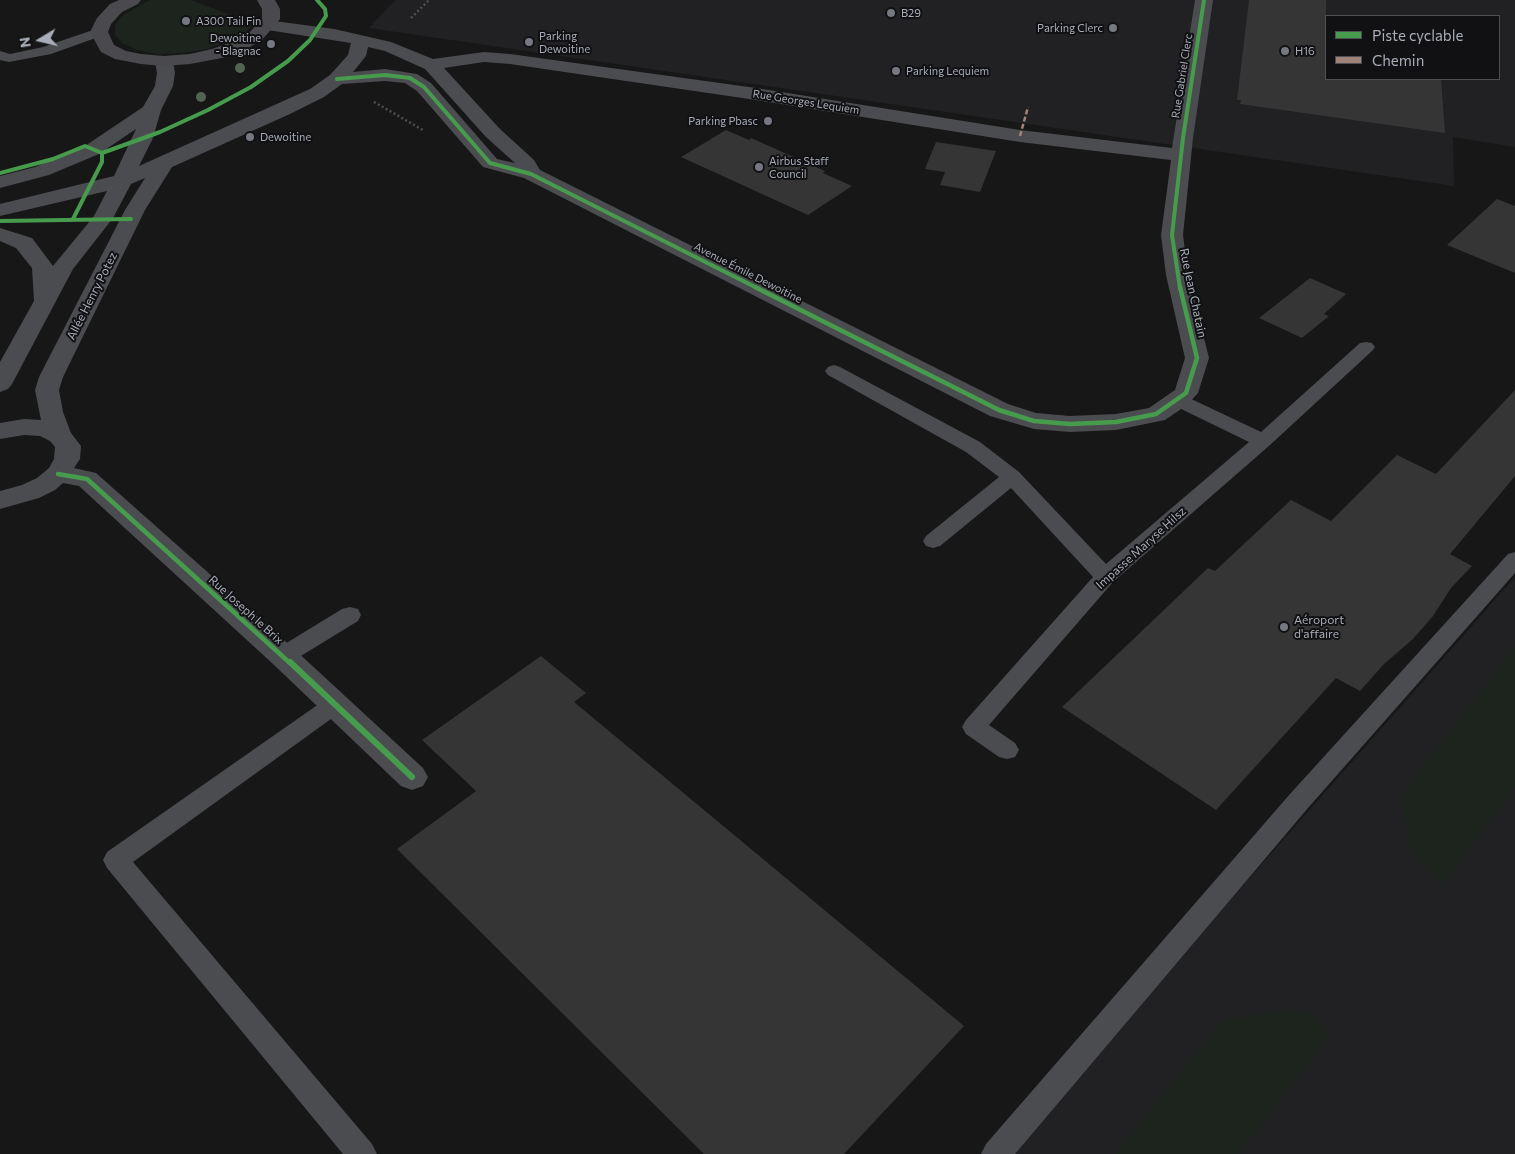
<!DOCTYPE html>
<meta charset="utf-8">
<style>
body{margin:0}
#map{position:relative;width:1515px;height:1154px;overflow:hidden;background:#171717;font-family:Commissioner,sans-serif}
canvas{display:block}
.legend{position:absolute;left:1325px;top:15px;width:175px;height:65px;box-sizing:border-box;background:#111113;border:1px solid #4d4f55;margin:0;padding:6px 9px;list-style:none;font-size:15px;color:#a8adb8}
.legend li{display:flex;align-items:center;gap:10px;height:25px}
.legend b{width:25px;border:1px solid #4d4f55}
.north{position:absolute;left:15px;top:15px;width:50px;height:50px;-webkit-text-stroke:4px #111113;paint-order:stroke;rotate:261deg;font-size:14px;font-weight:700;line-height:20px;text-align:center;color:#a8adb8}
.north::after{content:'';display:block;margin:auto;width:18px;height:22px;background:#a8adb8;clip-path:polygon(50% 0,100% 100%,50% 72%,0 100%)}
</style>
<div id="map">
<canvas width="1515" height="1154"></canvas>
<ul class="legend">
<li><b style="height:6px;background:#469c4c"></b>Piste cyclable</li>
<li><b style="height:6px;background:#a18479"></b>Chemin</li>
</ul>
<div class="north">N</div>
</div>
<script>
const c = document.querySelector('canvas').getContext('2d');
c.lineJoin = 'round';
function fill(path, color) { c.fillStyle = color; c.fill(path, 'evenodd'); }
const toPath = rows => new Path2D(rows.map(r => 'M' + r).join(''));
function trace(path, color, width, dash) { c.strokeStyle = color; c.lineWidth = width; c.lineCap = dash ? 'butt' : 'round'; c.setLineDash(dash || []); c.stroke(path); }
function label(font, color, halo, rows, align = 'center') {
  c.font = font + ' Commissioner,sans-serif'; c.lineWidth = 4; c.setLineDash([]); c.textBaseline = 'middle'; c.strokeStyle = halo; c.fillStyle = color; for (const [text, x, y, turn = 0] of rows) {
    c.save(); c.translate(x, y); c.rotate((+turn || 0) * Math.PI / 180); c.textAlign = isNaN(turn) ? turn : align; if (halo) c.strokeText(text, 0, 0); c.fillText(text, 0, 0); c.restore();
  }
}
fill(toPath([
 [395,0,1515,0,1515,147,1453,137,1454,186,369,28],
 [1326,16,1499,16,1499,79,1326,79],
 [1515,577,1515,1154,1006,1154]
]), '#212123');
fill(toPath([
 [150,0,191,0,254,24,244,34,207,49,182,53,157,54,137,50,122,43,115,35,115,25,123,15],
 [1515,647,1515,787,1443,885,1411,850,1401,795],
 [1281,1011,1312,1013,1331,1034,1239,1154,1115,1154,1223,1020]
]), '#1d241e');
fill(toPath([
 [1249,0,1326,0,1326,79,1441,79,1445,133,1240,104,1241,100,1237,100],
 [726,130,749,140,751,138,825,171,823,173,852,186,808,215,681,157],
 [936,142,996,151,980,192,940,185,945,172,925,169],
 [1497,199,1515,206,1515,273,1447,245],
 [1310,278,1346,294,1324,314,1329,316,1302,338,1259,318],
 [1515,390,1515,476,1450,554,1472,566,1451,588,1433,616,1413,639,1384,664,1360,691,1336,678,1216,810,1062,707,1208,568,1215,571,1291,500,1331,521,1397,455,1436,474],
 [541,656,586,693,574,702,964,1026,844,1154,704,1154,397,849,476,791,422,740]
]), '#353536');
trace(toPath([
 [411,18,429,0],
 [374,102,423,130]
]), '#4d4e52', 2.5, [2, 2.5]);
fill(toPath([
 [99,28,106,32,104,35,51,54,9,62,0,60,0,51,10,54,43,47,99,28],
 [1366,342,1372,343,1375,347,1372,351,1270,445,1113,582,989,725,1015,743,1019,750,1015,757,1007,759,999,757,966,734,962,727,966,720,1093,577,1011,488,940,546,933,548,926,546,923,541,926,536,999,477,966,452,828,375,825,371,828,367,834,365,840,367,980,442,1019,472,1106,564,1249,442,1171,404,1169,400,1171,396,1178,394,1185,396,1261,432,1360,343,1366,342],
 [1515,552,1515,573,1308,808,1015,1154,981,1154,986,1144,1290,794,1508,554,1515,552],
 [350,607,358,609,361,615,358,621,291,662,283,664,275,662,272,656,275,650,342,609,350,607],
 [334,696,342,699,346,705,342,711,133,862,372,1144,377,1154,343,1154,107,868,103,860,107,852,326,699,334,696]
]), '#4b4c50');
fill(toPath([
 [1195,0,1213,0,1193,138,1183,235,1188,275,1209,358,1198,393,1187,405,1165,420,1116,430,1070,432,1034,429,990,416,524,178,483,167,417,91,405,83,385,81,342,84,324,97,290,114,172,167,145,210,63,377,59,390,63,412,71,433,81,446,80,459,74,468,96,473,293,648,423,768,428,777,423,786,412,790,401,786,273,664,79,486,63,483,55,490,39,498,0,509,0,491,22,485,37,478,49,468,54,459,55,447,50,441,40,436,24,435,0,439,0,423,24,419,41,420,35,390,39,377,125,210,145,178,131,184,113,218,73,269,12,384,8,389,0,392,0,362,34,301,32,268,16,248,0,241,0,228,32,238,53,266,94,216,107,191,0,216,0,204,114,176,136,129,99,154,49,175,0,188,0,176,35,167,85,146,143,107,155,86,157,73,155,61,158,57,164,56,170,57,173,61,175,73,173,86,161,110,153,138,139,166,310,89,330,75,348,55,351,43,261,29,258,25,261,21,267,20,334,29,391,42,433,59,484,52,510,54,756,88,1020,130,1172,148,1195,0],
 [368,47,385,51,425,69,486,137,515,163,497,159,431,83,417,74,385,69,353,72,366,56,368,47],
 [484,62,510,64,756,100,1020,142,1171,160,1161,235,1166,275,1185,358,1175,390,1149,408,1116,414,1070,416,1036,413,1008,404,540,170,534,160,500,129,444,68,484,62]
]), '#4b4c50');
fill(toPath([
 [119,0,141,0,138,4,122,12,111,24,108,32,114,45,126,51,141,54,164,56,190,54,212,49,232,42,250,32,262,18,262,9,257,0,275,0,280,9,280,19,262,40,244,50,222,58,190,64,164,66,141,64,115,59,101,52,90,32,97,18,110,4,119,0]
]), '#4a4a4e');
trace(toPath([
 [1020,136,1028,107]
]), '#a18479', 2.5, [5, 2.5]);
trace(toPath([
 [337,79,385,75,410,78,424,87,490,163,531,174,757,288],
 [0,173,53,159,85,146,102,153,160,132,208,110,251,87,288,61,310,40,326,16,325,9,317,0],
 [73,219,102,162,102,153],
 [0,221,131,219],
 [1180,288,1172,235,1183,138,1204,0]
]), '#469c4c', 4);
trace(toPath([
 [755,287,999,410,1034,421,1070,424,1116,422,1156,414,1186,393,1197,358,1180,287],
 [58,474,87,479,291,664]
]), '#469c4c', 4.5);
trace(toPath([
 [290,662,412,777]
]), '#469c4c', 6);
c.fillStyle = '#506451';
for (const [x, y] of [
 [240,68],
 [201,97]
]) { c.beginPath(); c.arc(x, y, 5, 0, 2 * Math.PI); c.fill(); }
for (const [x, y, r, color] of [
 [891,13,5,"#757880"],
 [186,21,5,"#757880"],
 [1113,28,5,"#757880"],
 [529,42,5,"#757880"],
 [271,44,5,"#757880"],
 [1285,51,5,"#757880"],
 [896,71,5,"#757880"],
 [768,121,5,"#757880"],
 [250,137,5,"#757880"],
 [759,167,5,"#757880"],
 [1284,627,5,"#757880"]
]) { const dot = new Path2D(); dot.arc(x, y, r, 0, 2 * Math.PI); c.fillStyle = color; c.fill(dot); trace(dot, '#111113', 2); }
label('11px', '#a8adb8', '#111113', [
 ["B29",901,13],
 ["A300 Tail Fin",196,21],
 ["Parking Clerc",1103,28,"right"],
 ["Parking",539,36],
 ["Dewoitine",539,49],
 ["Dewoitine",261,38,"right"],
 ["- Blagnac",261,51,"right"],
 ["H16",1295,51],
 ["Parking Lequiem",906,71],
 ["Parking Pbasc",758,121,"right"],
 ["Dewoitine",260,137],
 ["Airbus Staff",769,161],
 ["Council",769,174]
], 'left');
label('11px', '#a8adb8', '#111113', [
 ["Rue Gabriel Clerc",1182,76,-81],
 ["Rue Georges Lequiem",806,102,9],
 ["Avenue Émile Dewoitine",748,273,27]
]);
label('12px', '#a8adb8', '#111113', [
 ["Rue Jean Chatain",1193,293,78],
 ["Allée Henry Potez",92,296,-63],
 ["Impasse Maryse Hilsz",1141,548,-42],
 ["Rue Joseph le Brix",246,610,42]
]);
label('12px', '#a8adb8', '#111113', [
 ["Aéroport",1294,620],
 ["d'affaire",1294,634]
], 'left');
</script>
